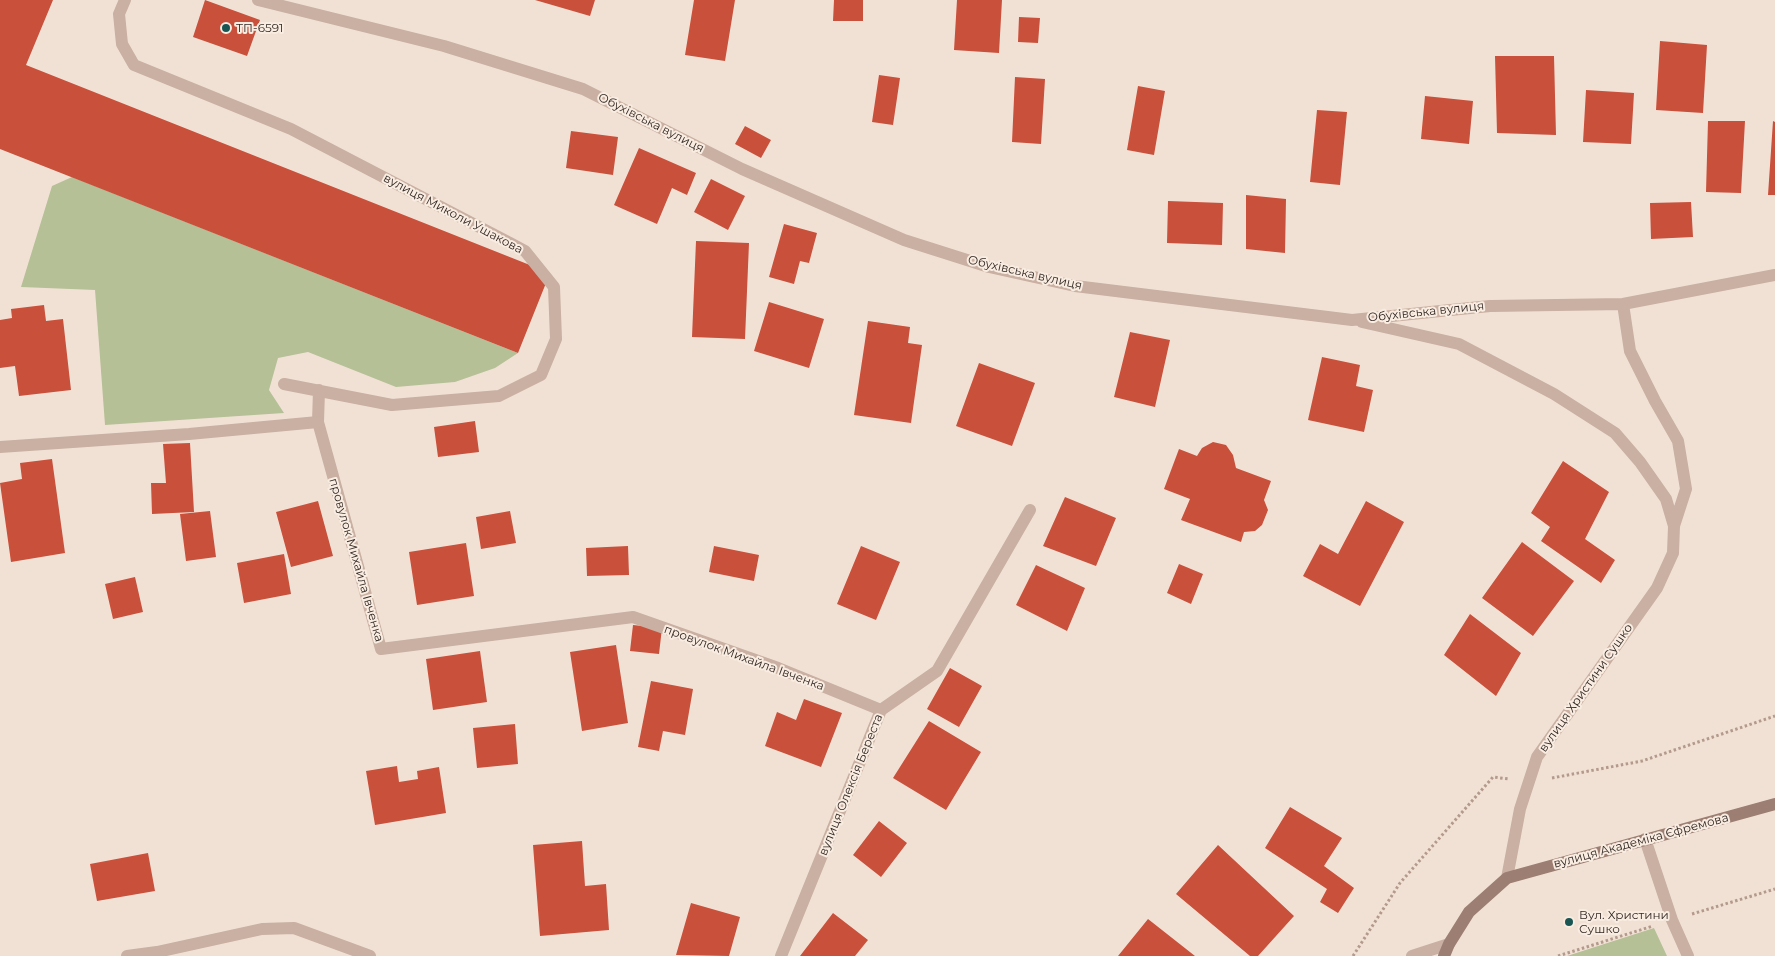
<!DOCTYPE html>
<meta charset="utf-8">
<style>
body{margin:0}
canvas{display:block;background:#f1e1d5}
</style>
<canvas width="1775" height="956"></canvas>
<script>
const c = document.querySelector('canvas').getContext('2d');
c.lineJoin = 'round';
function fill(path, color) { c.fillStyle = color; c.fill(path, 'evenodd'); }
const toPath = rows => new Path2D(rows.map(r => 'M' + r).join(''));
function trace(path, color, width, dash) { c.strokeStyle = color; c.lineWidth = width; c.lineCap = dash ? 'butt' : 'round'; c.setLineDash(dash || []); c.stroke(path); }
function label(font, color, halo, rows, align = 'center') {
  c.font = font + ' Montserrat,sans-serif'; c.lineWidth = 4; c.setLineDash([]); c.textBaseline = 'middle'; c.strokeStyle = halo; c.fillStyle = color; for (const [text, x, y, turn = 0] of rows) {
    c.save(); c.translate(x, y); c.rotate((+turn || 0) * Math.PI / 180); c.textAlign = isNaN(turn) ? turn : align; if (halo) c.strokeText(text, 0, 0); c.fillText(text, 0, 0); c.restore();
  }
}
fill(toPath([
 [72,177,518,353,495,368,455,382,396,387,308,352,278,358,269,390,284,413,105,425,95,290,21,287,52,186],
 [1654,928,1667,956,1567,956]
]), '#b6c096');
fill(toPath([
 [0,0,53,0,26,65,550,273,518,353,0,149],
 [205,0,260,20,247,56,193,37],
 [535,0,595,0,590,16],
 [694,0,735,0,725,61,685,55],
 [834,0,863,0,863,21,833,21],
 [957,0,1002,0,999,53,954,50],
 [1019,17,1040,18,1038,43,1018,42],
 [1660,41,1707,45,1703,113,1656,110],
 [1495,56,1554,56,1556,135,1497,133],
 [879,75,900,78,893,125,872,122],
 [1015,77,1045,79,1041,144,1012,142],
 [1138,86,1165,91,1154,155,1127,150],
 [1586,90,1634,93,1631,144,1583,142],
 [1425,96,1473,101,1469,144,1421,139],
 [1317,110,1347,112,1340,185,1310,182],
 [1708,121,1745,121,1741,193,1706,192],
 [1773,121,1775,122,1775,195,1768,195],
 [745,126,771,140,761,158,735,144],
 [571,131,618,137,613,175,566,168],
 [639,148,696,173,687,195,672,188,657,224,614,205],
 [711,179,745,196,728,230,694,212],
 [1246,195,1286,199,1285,253,1246,249],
 [1168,201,1223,203,1222,245,1167,243],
 [1691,202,1693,237,1651,239,1650,203],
 [784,224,817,233,809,263,800,261,794,284,769,277],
 [696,241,749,243,745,339,692,337],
 [769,302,824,319,809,368,754,351],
 [44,305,46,321,63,319,71,390,19,396,15,366,0,368,0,320,12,318,11,309],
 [868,321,910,327,908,343,922,345,911,423,854,415],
 [1130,332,1170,340,1155,407,1114,397],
 [1322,357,1360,365,1356,386,1373,390,1364,432,1308,420],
 [979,363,1035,383,1012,446,956,426],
 [475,421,479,452,438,457,434,427],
 [1213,442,1226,445,1233,455,1236,468,1271,481,1264,500,1268,510,1262,525,1255,531,1244,532,1241,542,1181,520,1190,499,1164,489,1179,449,1197,456,1202,448],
 [190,443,194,512,152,514,151,483,166,483,163,444],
 [52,459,65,553,11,562,0,483,22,479,20,463],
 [1563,461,1609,492,1585,539,1615,560,1601,583,1541,541,1550,527,1531,513],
 [1065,497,1116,518,1096,566,1043,546],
 [318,501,333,556,291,567,276,512],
 [1366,501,1404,522,1360,606,1303,576,1320,544,1338,554],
 [210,511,216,557,186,561,180,514],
 [510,511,516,543,481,549,476,517],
 [1522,542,1574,581,1533,636,1482,598],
 [466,543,474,596,417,605,409,552],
 [628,546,629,575,587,576,586,548],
 [714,546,759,555,754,581,709,572],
 [861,546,900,562,876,620,837,604],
 [284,554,291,594,244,603,237,563],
 [1179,564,1203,574,1191,604,1167,593],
 [1036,565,1085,588,1067,631,1016,605],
 [135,577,143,612,113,619,105,584],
 [1470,614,1521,653,1496,696,1444,655],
 [633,625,662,628,659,654,630,651],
 [616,645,628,723,582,731,570,652],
 [480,651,487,702,433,710,426,659],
 [950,668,982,686,959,727,927,709],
 [651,681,693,689,685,735,663,731,659,751,638,747],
 [804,699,842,713,821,767,765,746,777,712,796,720],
 [929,721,981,752,946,810,893,778],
 [515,724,518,764,477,768,473,728],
 [397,766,399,782,418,779,417,771,439,767,446,813,375,825,366,771],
 [1290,807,1342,838,1324,866,1354,888,1338,913,1320,902,1327,889,1265,848],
 [879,821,907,843,881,877,853,855],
 [582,841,585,886,606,884,609,930,540,936,533,845],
 [1218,845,1294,916,1258,956,1250,956,1176,894],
 [148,853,155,891,97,901,90,864],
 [691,903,740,917,729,956,676,955],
 [833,913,868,940,855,956,800,956],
 [1148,919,1195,956,1118,956]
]), '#c9503b');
trace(toPath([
 [1552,778,1642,761,1775,716],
 [1692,914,1775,889],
 [1353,956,1400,883,1493,777,1509,779],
 [1558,956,1653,926]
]), '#b49a8c', 3, [2.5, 2.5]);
trace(toPath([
 [125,0,119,14,122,44,134,65,291,129,512,244,525,251,554,287,556,339,541,375,499,396,392,405,284,384],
 [318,422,319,390],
 [1645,839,1672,920,1688,956]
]), '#c9b0a2', 12);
trace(toPath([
 [258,0,444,46,583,89,742,169,904,240,989,267,1075,286,1352,320,1490,306,1623,304,1775,275],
 [1623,304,1630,351,1655,401,1678,441,1686,489,1674,526],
 [1362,322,1459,344,1554,394,1615,433,1640,462,1666,499,1674,526,1673,553,1657,588,1537,757,1520,809,1507,878],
 [0,447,189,434,318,422,381,649,633,617,778,668,881,710],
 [127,956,157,952,262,929,294,928,370,956],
 [781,956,881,710,937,671,1030,510],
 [1412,956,1449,944]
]), '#c9b0a2', 12);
trace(toPath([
 [1444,956,1449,944,1469,912,1507,878,1775,804]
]), '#9c7e73', 12);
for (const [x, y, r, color] of [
 [226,28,5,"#195553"],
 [1569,922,5,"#195553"]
]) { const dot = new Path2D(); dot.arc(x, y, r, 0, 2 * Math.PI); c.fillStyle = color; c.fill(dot); trace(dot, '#f9ece1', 2); }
label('12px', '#332824', '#f9ece1', [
 ["ТП-6591",236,28],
 ["Вул. Христини",1579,915],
 ["Сушко",1579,929]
], 'left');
label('12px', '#332824', '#f9ece1', [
 ["Обухівська вулиця",651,123,27],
 ["вулиця Миколи Ушакова",453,214,28],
 ["Обухівська вулиця",1025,273,13],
 ["Обухівська вулиця",1426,312,-6],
 ["провулок Михайла Івченка",356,560,74],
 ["провулок Михайла Івченка",744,658,20],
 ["вулиця Христини Сушко",1586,688,-55],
 ["вулиця Олексія Береста",851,785,-68],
 ["вулиця Академіка Єфремова",1641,841,-15]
]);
</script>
